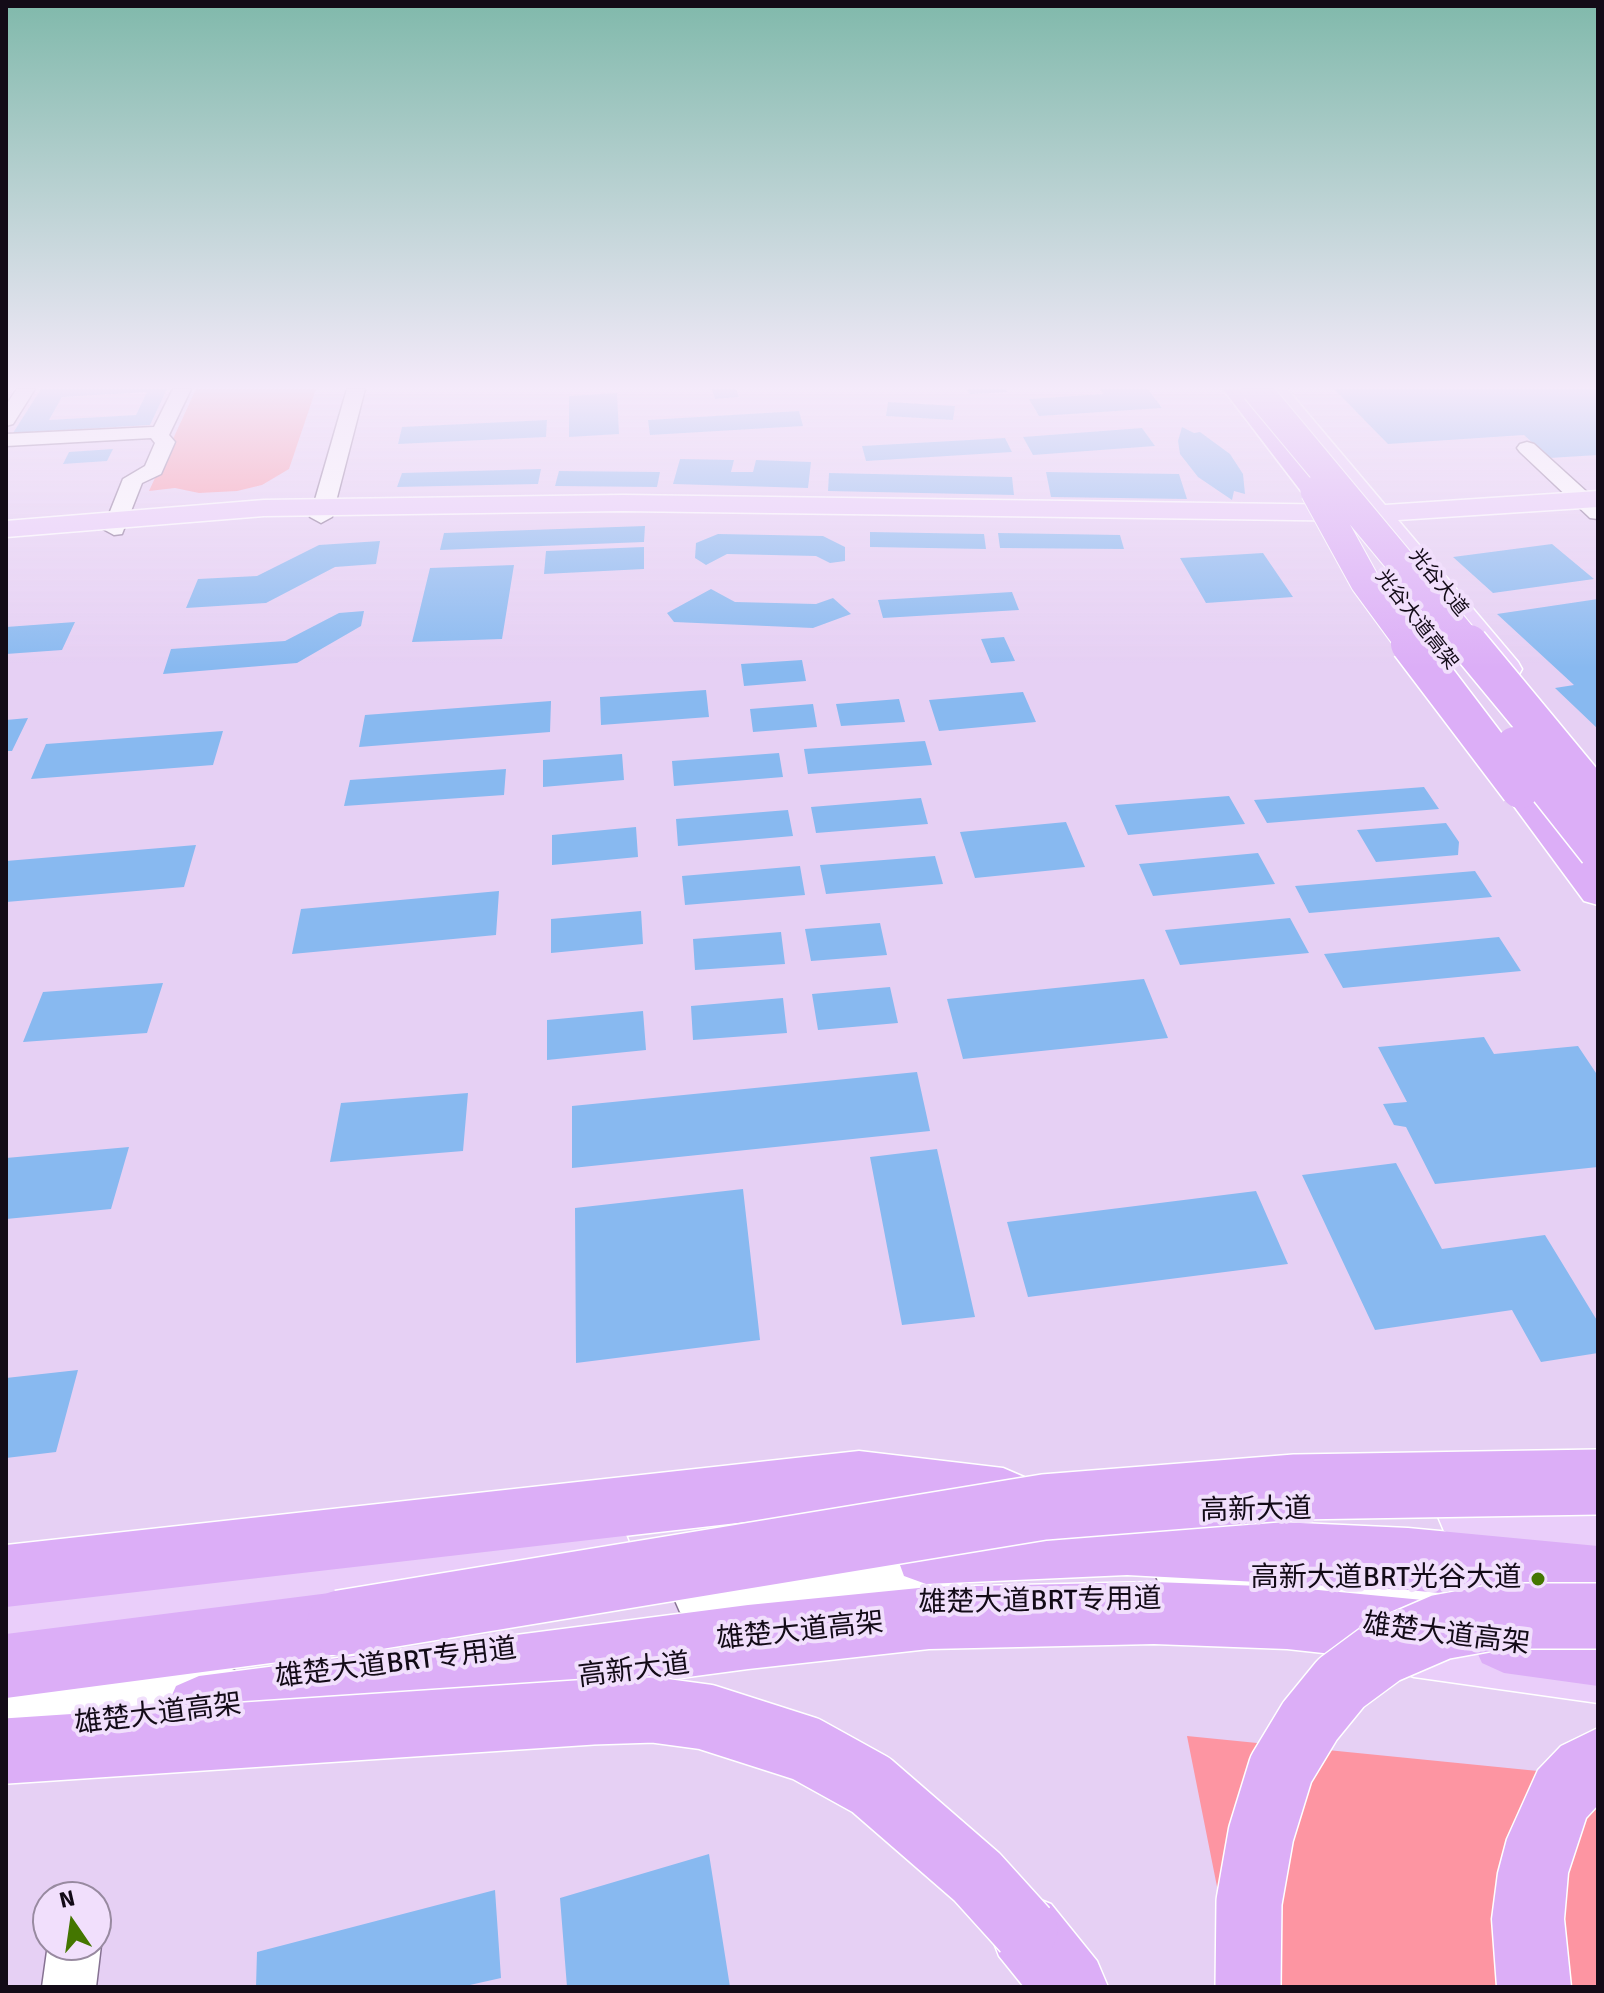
<!DOCTYPE html>
<meta charset="utf-8">
<style>
body{margin:0}
#map{position:relative;width:1604px;height:1993px;overflow:hidden;background:#e6d0f4;font-family:Signika,sans-serif}
canvas{display:block}
.frame{position:absolute;inset:0;border:8px solid #130b17;pointer-events:none}
.north{position:absolute;left:32px;top:1881px;width:80px;height:80px;box-sizing:border-box;background:#f1dffc;border:2px solid #988aa0;border-radius:50%;rotate:347deg;font-size:22px;font-weight:700;line-height:32px;text-align:center;color:#130b17}
.north::after{content:'';display:block;margin:auto;width:28px;height:36px;background:#447600;clip-path:polygon(50% 0,100% 100%,50% 72%,0 100%)}
</style>
<div id="map">
<canvas width="1604" height="1993"></canvas>
<div class="frame"></div>
<div class="north">N</div>
</div>
<script>
const c = document.querySelector('canvas').getContext('2d');
c.lineJoin = 'round';
function fill(path, color) { c.fillStyle = color; c.fill(path, 'evenodd'); }
const toPath = rows => new Path2D(rows.map(r => 'M' + r).join(''));
function trace(path, color, width, dash) { c.strokeStyle = color; c.lineWidth = width; c.lineCap = dash ? 'butt' : 'round'; c.setLineDash(dash || []); c.stroke(path); }
function label(font, color, halo, rows, align = 'center') {
  c.font = font + ' Signika,"Noto Sans SC",sans-serif'; c.lineWidth = 8; c.setLineDash([]); c.textBaseline = 'middle'; c.strokeStyle = halo; c.fillStyle = color; for (const [text, x, y, turn = 0] of rows) {
    c.save(); c.translate(x, y); c.rotate((+turn || 0) * Math.PI / 180); c.textAlign = isNaN(turn) ? turn : align; if (halo) c.strokeText(text, 0, 0); c.fillText(text, 0, 0); c.restore();
  }
}
fill(toPath([
 [196,389,316,389,289,469,262,485,237,491,199,493,175,488,149,491],
 [1187,1736,1598,1777,1598,1987,1237,1987]
]), '#fd95a2');
fill(toPath([
 [41,389,167,389,150,425,13,433],
 [147,392,136,415,49,420,62,397],
 [712,389,736,389,739,397,715,399],
 [967,389,1005,389,1007,392,970,394],
 [1100,389,1148,389,1162,408,1039,416,1029,399,1103,394],
 [1334,389,1598,389,1598,455,1549,458,1524,435,1388,444],
 [617,393,619,434,569,437,569,396],
 [888,402,955,406,953,420,886,416],
 [799,411,803,426,650,435,648,420],
 [547,420,546,437,398,444,402,427],
 [1182,427,1194,433,1200,432,1230,454,1243,474,1245,494,1234,491,1232,500,1198,477,1180,454,1178,441],
 [1142,428,1155,446,1033,455,1023,437],
 [1005,438,1012,452,866,461,862,446],
 [113,449,107,461,63,464,69,452],
 [680,459,734,460,731,472,753,472,756,460,811,462,808,488,673,484],
 [541,469,538,484,397,487,402,473],
 [559,471,660,472,657,487,555,486],
 [1046,472,1179,474,1187,499,1051,497],
 [829,473,1012,477,1014,495,828,491],
 [645,526,644,542,440,550,444,533],
 [870,532,984,534,986,549,870,547],
 [998,533,1120,535,1124,549,1000,548],
 [718,534,823,536,845,547,845,561,830,563,816,556,727,554,706,565,695,558,696,543],
 [380,541,376,564,335,567,266,603,186,608,198,579,257,576,319,545],
 [1552,544,1594,579,1493,593,1453,557],
 [644,547,644,569,544,574,546,551],
 [1263,553,1293,597,1206,603,1180,558],
 [514,565,502,639,412,642,430,568],
 [711,589,735,602,816,604,833,598,851,614,813,628,674,622,667,613],
 [1012,592,1019,610,883,618,878,600],
 [1598,599,1598,729,1555,688,1574,685,1497,614],
 [364,611,361,626,297,663,163,674,171,649,285,641,339,613],
 [75,622,62,650,6,654,6,627],
 [1004,637,1015,661,991,663,981,639],
 [802,660,806,681,744,686,741,664],
 [706,690,709,717,601,725,600,697],
 [1023,692,1036,722,939,731,929,700],
 [899,699,905,722,841,726,836,704],
 [551,701,550,732,359,747,365,715],
 [813,704,817,727,753,732,750,709],
 [28,718,12,751,6,751,6,720],
 [223,731,213,765,31,779,46,744],
 [925,741,932,765,808,774,804,749],
 [779,753,783,777,674,786,672,761],
 [622,754,624,780,543,787,543,760],
 [506,769,504,795,344,806,350,780],
 [1424,787,1439,809,1267,823,1254,800],
 [1229,796,1245,824,1128,835,1115,805],
 [921,798,928,824,816,833,811,807],
 [788,810,793,836,678,846,676,819],
 [1066,822,1085,867,975,878,960,832],
 [1446,823,1459,842,1458,855,1376,862,1357,830],
 [636,827,638,857,552,865,552,835],
 [196,845,184,887,6,902,6,861],
 [1258,853,1275,884,1153,896,1139,864],
 [935,856,943,884,826,894,820,865],
 [800,866,805,895,685,905,682,876],
 [1475,871,1492,897,1309,913,1295,886],
 [499,891,496,935,292,954,301,909],
 [641,911,643,944,551,953,551,919],
 [1290,918,1309,953,1180,965,1165,930],
 [880,923,887,955,811,961,805,929],
 [781,932,785,964,695,970,693,939],
 [1499,937,1521,971,1343,988,1324,954],
 [1144,979,1168,1038,963,1059,947,999],
 [163,983,147,1033,23,1042,43,992],
 [890,987,898,1023,818,1030,812,994],
 [783,998,787,1033,693,1040,691,1006],
 [643,1011,646,1050,547,1060,547,1020],
 [1484,1037,1494,1054,1578,1046,1598,1076,1598,1167,1435,1184,1406,1127,1394,1125,1383,1104,1407,1102,1378,1047],
 [917,1072,930,1131,572,1168,572,1106],
 [468,1093,463,1151,330,1162,341,1103],
 [129,1147,111,1209,6,1219,6,1158],
 [937,1149,975,1317,902,1325,870,1157],
 [1396,1163,1442,1249,1545,1235,1598,1322,1598,1353,1541,1362,1512,1310,1375,1330,1302,1175],
 [743,1189,760,1340,576,1363,575,1208],
 [1256,1191,1288,1264,1028,1297,1007,1222],
 [78,1370,56,1452,6,1458,6,1378],
 [709,1854,730,1987,567,1987,560,1898],
 [495,1890,501,1978,461,1987,256,1987,257,1952]
]), '#88b9f0');
const minor = toPath([
 [17,389,35,389,13,424,6,426,6,405,17,389],
 [173,389,191,389,169,435,175,442,161,474,142,483,122,534,114,535,103,529,123,479,145,466,155,443,151,438,6,446,6,434,154,427,173,389],
 [347,389,365,389,332,517,321,523,310,517,347,389],
 [1527,442,1534,444,1598,502,1598,519,1590,518,1520,452,1517,448,1520,444,1527,442],
 [923,1551,948,1551,964,1557,970,1573,964,1589,948,1595,696,1619,680,1612,673,1596,680,1580,696,1573,923,1551],
 [1178,1554,1471,1580,1487,1587,1494,1603,1487,1619,1471,1626,1178,1598,1162,1592,1156,1576,1162,1560,1178,1554],
 [217,1663,234,1670,241,1687,234,1704,217,1711,6,1739,6,1691,217,1663],
 [96,1934,101,1945,96,1987,42,1987,48,1944,96,1945,96,1934]
]);
const major = toPath([
 [1263,389,1287,389,1385,505,1598,491,1598,507,1398,520,1518,662,1522,669,1518,676,1507,678,1496,676,1370,521,623,511,264,516,6,537,6,521,264,500,623,495,1357,505,1263,389],
 [1463,1485,1598,1498,1598,1552,1463,1539,1444,1531,1436,1512,1444,1493,1463,1485],
 [604,1522,624,1530,632,1550,624,1570,604,1578,6,1645,6,1587,604,1522],
 [1414,1619,1598,1645,1598,1703,1414,1677,1393,1669,1385,1648,1393,1627,1414,1619]
]);
const highway = toPath([
 [1223,389,1248,389,1324,483,1328,489,1324,495,1314,498,1304,495,1223,389],
 [1527,785,1540,789,1598,862,1598,905,1584,901,1508,798,1514,789,1527,785],
 [859,1451,1003,1468,1024,1477,1033,1498,1023,1519,1127,1515,1408,1528,1598,1546,1598,1608,1408,1590,1127,1575,926,1584,904,1576,896,1554,904,1532,926,1524,959,1522,859,1509,6,1607,6,1545,859,1451],
 [1154,1582,1287,1587,1423,1600,1445,1610,1455,1632,1445,1654,1423,1664,1287,1649,1154,1644,929,1649,748,1669,199,1742,176,1732,166,1709,176,1686,199,1676,748,1605,929,1587,1154,1582],
 [369,1588,391,1597,400,1619,391,1641,369,1650,6,1698,6,1634,369,1588],
 [1504,1609,1598,1622,1598,1686,1504,1673,1482,1663,1472,1641,1482,1619,1504,1609],
 [1598,1728,1598,1805,1586,1818,1568,1873,1564,1919,1571,1987,1497,1987,1492,1919,1498,1873,1507,1839,1538,1770,1561,1746,1598,1728],
 [1025,1894,1051,1904,1097,1961,1108,1987,1024,1987,999,1956,989,1930,999,1904,1025,1894]
]);
trace(minor, '#867292', 3);
trace(major, '#fff', 3);
trace(highway, '#fff', 3);
fill(minor, '#fff');
fill(major, '#eacefa');
fill(highway, '#dcaef7');
const highwayBridgeFar2 = toPath([
 [1256,389,1470,646],
 [1315,491,1365,582,1412,646]
]);
const highwayBridgeFar1 = toPath([
 [1410,644,1520,789],
 [1469,644,1598,800],
 [1515,746,1598,851]
]);
const highwayBridge = toPath([
 [340,1623,1044,1507,1296,1487,1598,1482],
 [6,1751,592,1712,654,1710,706,1717,806,1749,871,1785,977,1877,1025,1930],
 [1248,1987,1249,1902,1261,1834,1281,1769,1310,1721,1341,1683,1383,1652,1441,1627,1502,1616,1598,1616]
]);
trace(highwayBridgeFar2, '#fff', 31, []);
trace(highwayBridgeFar1, '#fff', 41, []);
trace(highwayBridge, '#fff', 68, []);
trace(highwayBridgeFar2, '#dcaef7', 29);
trace(highwayBridgeFar1, '#dcaef7', 38);
trace(highwayBridge, '#dcaef7', 65);
const sky = c.createLinearGradient(0, 0, 0, 668);
sky.addColorStop(0, '#80b9ab');
sky.addColorStop(0.58, '#f4eafa');
sky.addColorStop(1, '#f4eafa00');
c.fillStyle = sky;
c.fillRect(0, 0, 1604, 668);
for (const [x, y, r, color] of [
 [1538,1579,8,"#447600"]
]) { const dot = new Path2D(); dot.arc(x, y, r, 0, 2 * Math.PI); c.fillStyle = color; c.fill(dot); trace(dot, '#f1dffc', 3); }
label('20px', '#130b17', '#f1dffc', [
 ["光谷大道",1438,583,51],
 ["光谷大道高架",1416,620,52]
]);
label('28px', '#130b17', '#f1dffc', [
 ["高新大道",1256,1511,-1],
 ["雄楚大道BRT专用道",1040,1602,-1],
 ["雄楚大道高架",800,1632,-6],
 ["雄楚大道高架",1446,1635,7],
 ["雄楚大道BRT专用道",396,1664,-7],
 ["高新大道",634,1671,-7],
 ["雄楚大道高架",158,1715,-7]
]);
label('28px', '#130b17', '#f1dffc', [
 ["高新大道BRT光谷大道",1522,1579]
], 'right');
</script>
